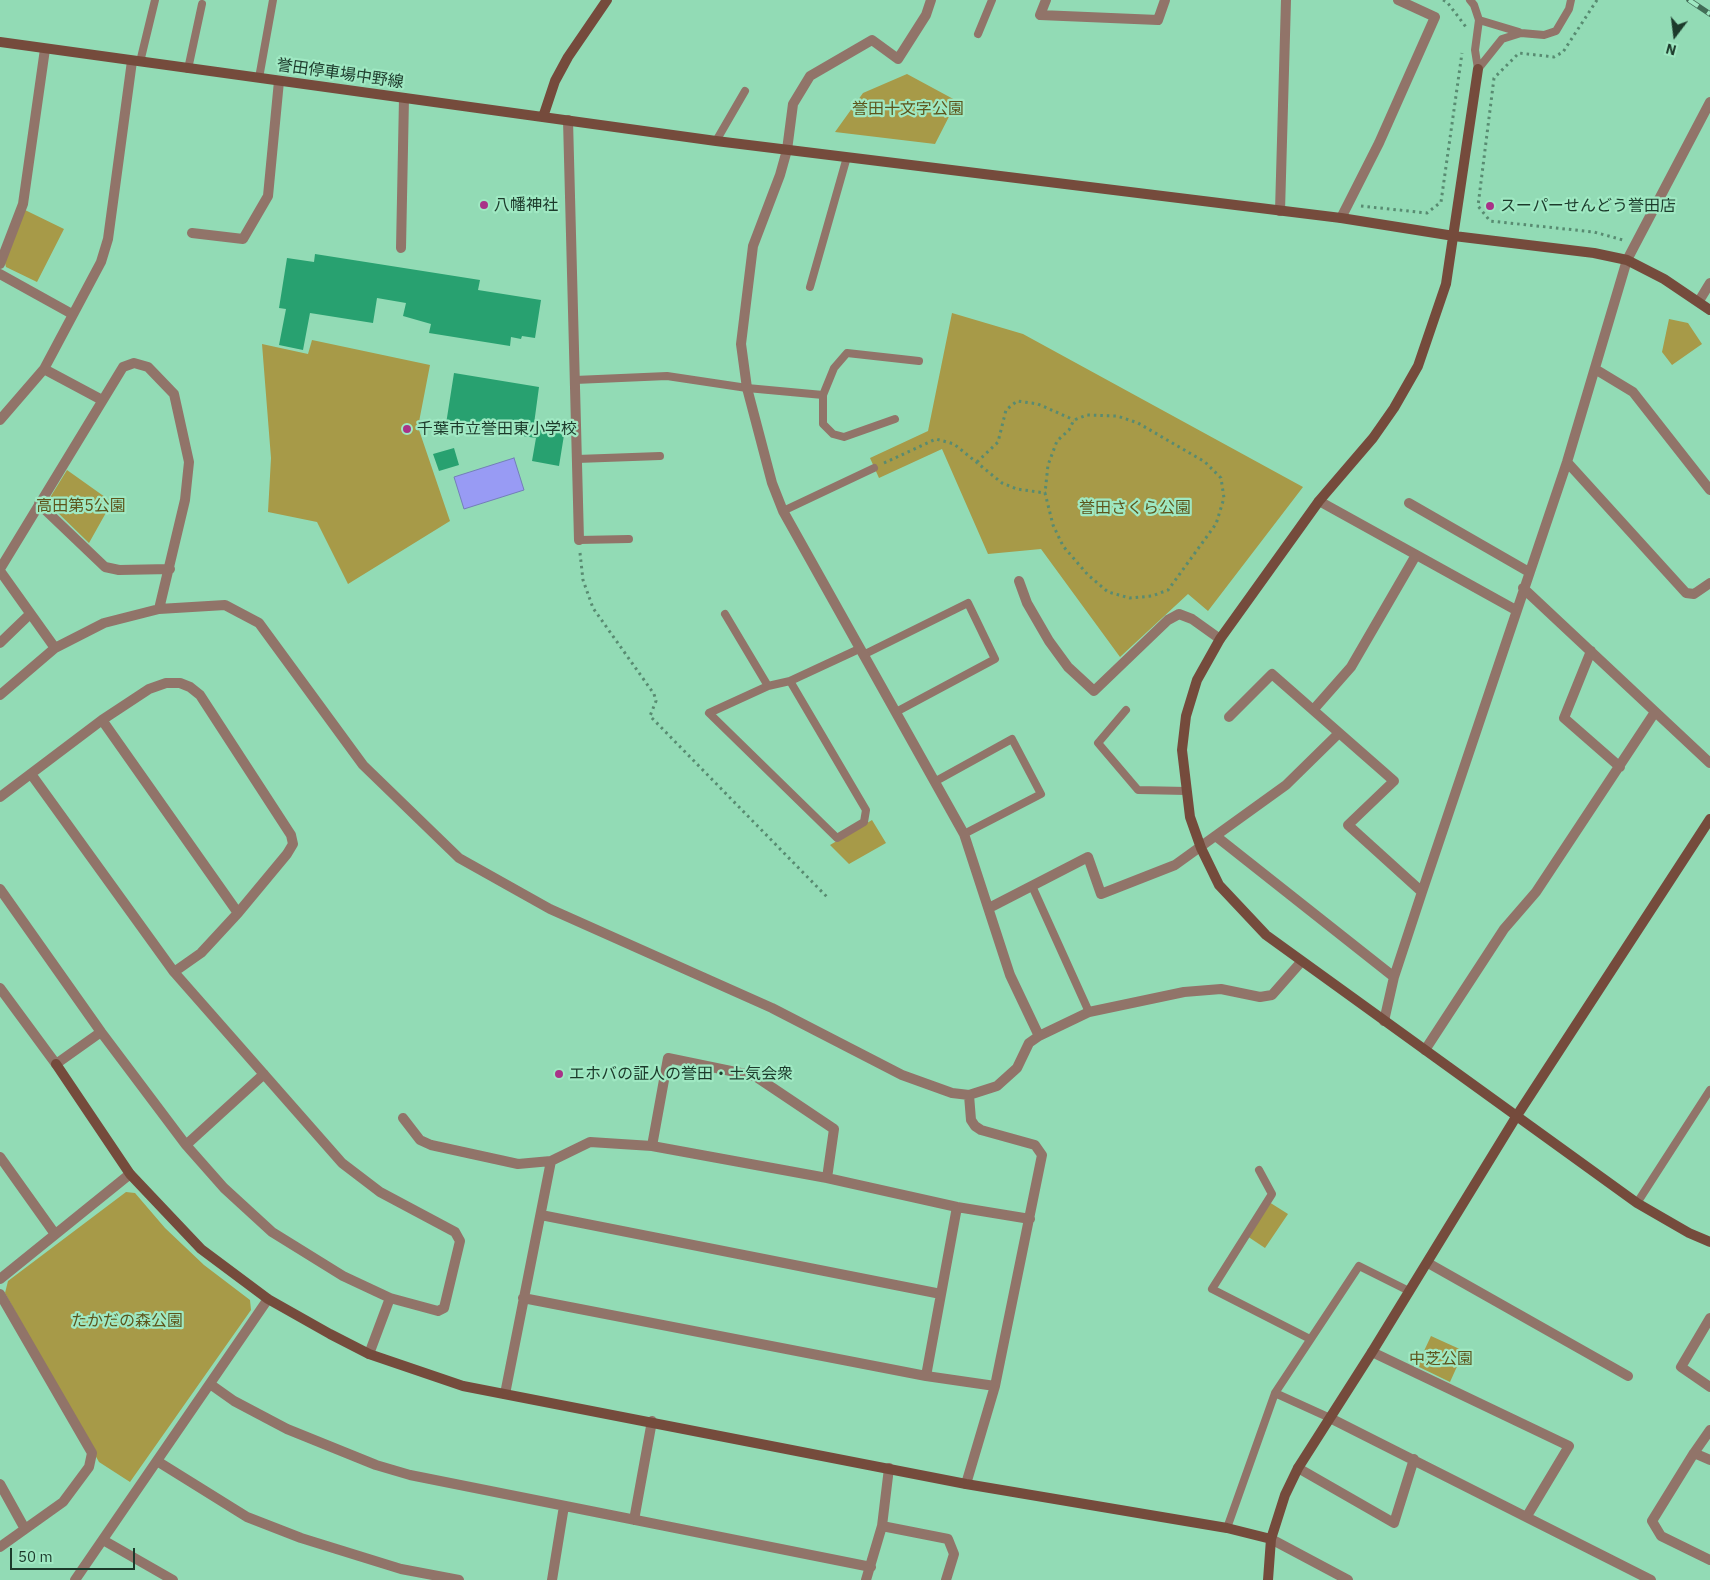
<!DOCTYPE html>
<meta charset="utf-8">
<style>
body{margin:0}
#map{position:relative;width:1710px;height:1580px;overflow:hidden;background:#92dbb5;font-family:"IBM Plex Sans",sans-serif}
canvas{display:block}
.north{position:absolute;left:1650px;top:10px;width:50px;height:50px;-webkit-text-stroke:4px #9fe8c2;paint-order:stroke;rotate:195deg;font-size:14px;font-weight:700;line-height:20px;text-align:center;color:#1c3a2b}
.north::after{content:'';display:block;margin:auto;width:18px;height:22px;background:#1c3a2b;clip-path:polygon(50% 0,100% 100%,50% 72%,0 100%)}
.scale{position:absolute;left:10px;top:1548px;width:125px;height:22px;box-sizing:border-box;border:2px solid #1c3a2b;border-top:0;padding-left:6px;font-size:15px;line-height:18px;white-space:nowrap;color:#1c3a2b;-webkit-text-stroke:4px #9fe8c2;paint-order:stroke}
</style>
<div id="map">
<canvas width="1710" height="1580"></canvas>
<div class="north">N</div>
<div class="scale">50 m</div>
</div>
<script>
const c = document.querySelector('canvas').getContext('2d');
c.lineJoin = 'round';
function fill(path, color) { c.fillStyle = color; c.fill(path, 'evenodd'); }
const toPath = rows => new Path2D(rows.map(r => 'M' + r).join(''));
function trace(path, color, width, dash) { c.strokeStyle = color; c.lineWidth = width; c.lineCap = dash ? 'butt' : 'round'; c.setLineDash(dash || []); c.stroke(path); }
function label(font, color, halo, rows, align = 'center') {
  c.font = font + ' "IBM Plex Sans","Noto Sans JP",sans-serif'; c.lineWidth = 4.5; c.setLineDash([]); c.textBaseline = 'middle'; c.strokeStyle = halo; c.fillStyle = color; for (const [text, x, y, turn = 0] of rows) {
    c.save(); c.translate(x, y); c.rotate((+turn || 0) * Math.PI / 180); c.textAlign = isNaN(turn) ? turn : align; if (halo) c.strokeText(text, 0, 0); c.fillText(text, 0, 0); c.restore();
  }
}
fill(toPath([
 [907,74,957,101,935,144,835,132,863,93],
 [25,210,64,229,37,282,6,267,4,259],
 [952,313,1023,334,1303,487,1208,611,1188,594,1120,657,1041,549,988,554,942,449,879,478,870,458,928,431],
 [1669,319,1688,323,1702,344,1672,365,1662,352],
 [312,340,430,365,418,427,450,521,348,584,317,522,268,512,271,458,262,344,308,354],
 [67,470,112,502,89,543,52,507,51,496],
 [872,820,886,843,849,864,830,845],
 [126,1192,135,1193,165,1228,204,1265,250,1300,251,1310,130,1482,99,1462,5,1293,8,1281],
 [1269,1202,1288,1214,1265,1248,1247,1236],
 [1431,1336,1464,1351,1450,1382,1417,1366]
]), '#a79a48');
const water = toPath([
 [514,458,524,490,464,509,454,477,514,458]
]);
fill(water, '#989bf4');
trace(water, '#737eb8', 1);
fill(toPath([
 [315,254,480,280,478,290,541,300,535,338,522,336,521,339,511,337,510,346,429,333,431,324,403,316,406,303,377,298,373,323,310,313,303,350,279,345,286,309,279,308,287,258,314,262],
 [454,373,539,387,534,424,565,429,559,466,532,461,536,438,446,424],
 [454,448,459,465,439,471,433,454]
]), '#28a170');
trace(toPath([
 [1443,0,1447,2,1466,27],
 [1597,0,1563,52,1554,57,1519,53,1494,78,1478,206,1490,221,1594,232,1623,240],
 [1361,206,1427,213,1441,202,1462,53],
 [977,462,998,442,1006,410,1017,401,1038,404,1074,420],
 [884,463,936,439,954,444,1002,483,1017,489,1045,493,1053,525,1063,546,1088,575,1108,592,1130,598,1152,596,1168,590,1216,524,1224,498,1221,478,1205,462,1138,423,1117,416,1087,415,1074,420,1069,430,1057,441,1048,465,1045,493],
 [580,553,583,580,593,608,654,694,656,701,650,716,828,898]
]), '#588b71', 3, [2.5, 4]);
trace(toPath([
 [1470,0,1474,5,1479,20,1475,50,1478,69],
 [1479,20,1519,32],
 [978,34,992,0],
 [140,62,155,0],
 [188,69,202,4],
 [1478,69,1502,39,1521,33,1544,35,1556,31,1569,9,1571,0],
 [259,78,273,0],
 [716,141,745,91],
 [810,287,847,157],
 [575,380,667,376,747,388,823,395,834,368,847,353,919,361],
 [823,395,823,424,833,434,844,437,895,419],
 [577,459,660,456],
 [783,511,874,468],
 [579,540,629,539],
 [725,614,768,686],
 [863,655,968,603,995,659,896,712],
 [790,681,866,810,864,822,837,838,709,713,768,686,790,681,859,649],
 [1126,710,1098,743,1138,790,1186,791],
 [936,781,1012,739,1041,794,964,834],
 [1032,886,1089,1012],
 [1259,1170,1272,1194,1212,1289,1310,1339],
 [1637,1203,1710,1090],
 [1275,1393,1330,1418],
 [1227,1528,1275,1393,1359,1266,1409,1291]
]), '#917469', 8);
trace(toPath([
 [931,0,926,15,898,59,872,40,810,76,793,104,787,150,780,175,753,246,741,344,747,388,772,483,783,511,964,834,1010,975,1039,1036],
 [1046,0,1040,15,1158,20,1165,0],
 [568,120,579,540],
 [1280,211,1286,0],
 [1341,218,1379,143,1435,17,1398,0],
 [192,233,243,239,268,196,279,81],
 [401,248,404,98],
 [0,264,23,204,45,49],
 [0,274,72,314],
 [1699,301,1710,283],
 [44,369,102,400],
 [1595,369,1633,392,1710,490],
 [0,420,44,369,101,262,108,239,132,61],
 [1567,462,1686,593,1694,594,1710,583],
 [1319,501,1516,610],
 [1409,503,1529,572],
 [39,504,105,567,119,570,170,569],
 [0,569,123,367,134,363,148,367,174,394,189,462,185,500,159,609],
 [0,571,55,648],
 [1019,581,1027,603,1049,641,1068,667,1094,691,1168,620,1179,614,1192,619,1220,639],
 [1523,588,1710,763],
 [0,643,30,614],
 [1591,651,1564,718,1620,767],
 [0,695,55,648,104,623,159,609,225,605,259,623,363,765,459,858,550,909,772,1008,902,1075,952,1093,969,1095,997,1086,1017,1068,1029,1043,1039,1036,1089,1012,1184,992,1221,989,1260,997,1272,995,1301,962],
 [1314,709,1351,667,1416,555],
 [1229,717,1272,674,1394,781,1348,825,1422,892],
 [102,720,238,913],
 [0,797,102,720,149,689,166,683,180,683,190,687,200,695,291,835,293,844,287,854,238,913,201,953,174,972],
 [1217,837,1394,977],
 [0,889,101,1032,186,1145,224,1188,272,1232,343,1276,390,1298,438,1311,444,1308,460,1241,455,1232,380,1192,342,1163,174,972,31,774],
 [989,908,1088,857,1101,894,1175,865,1286,785,1338,734],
 [0,988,56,1064,101,1032],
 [1384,1021,1394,977,1422,892,1567,462,1627,260,1710,102],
 [1425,1050,1504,929,1536,892,1655,712],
 [403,1118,420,1140,431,1145,518,1164,551,1161,590,1142,652,1146,827,1178,957,1207,1030,1219],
 [186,1145,264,1074],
 [652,1146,668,1058,755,1076,834,1129,827,1178],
 [0,1157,55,1234],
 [541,1215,941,1294],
 [1428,1263,1628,1376],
 [0,1279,130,1174],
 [0,1294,92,1453,89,1467,63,1502,0,1547],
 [523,1298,926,1376,995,1386],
 [1710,1318,1681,1367,1710,1387],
 [1372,1352,1569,1446,1527,1516],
 [369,1354,390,1298],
 [926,1376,957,1207],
 [210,1384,234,1401,287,1429,376,1465,410,1475,871,1567],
 [505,1394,551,1161],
 [1330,1418,1651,1580],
 [1694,1453,1710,1430],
 [1710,1460,1694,1453,1652,1521,1661,1536,1710,1560],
 [157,1461,247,1517,301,1538,401,1569,459,1580],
 [1298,1468,1394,1523,1414,1459],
 [0,1484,25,1529],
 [966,1484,995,1386,1042,1155,1035,1145,981,1130,975,1126,971,1120,969,1095],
 [634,1520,652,1421],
 [882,1526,948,1539,954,1554,946,1580],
 [1271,1539,1348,1580],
 [103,1540,173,1580],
 [75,1580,268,1299],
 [552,1580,564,1506],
 [866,1580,882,1526,889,1468]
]), '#917469', 10);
trace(toPath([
 [0,42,716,141,1341,218,1454,236,1594,253,1627,260,1664,279,1710,310],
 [1478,69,1446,284,1418,366,1394,408,1373,438,1319,501,1220,639,1197,680,1186,716,1182,750,1190,817,1201,848,1219,885,1266,935,1637,1203,1689,1233,1710,1242],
 [543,117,555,81,568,57,607,0],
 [56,1064,130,1174,201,1249,268,1299,330,1334,369,1354,463,1386,966,1484,1227,1528,1271,1539],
 [1268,1580,1271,1539,1285,1495,1298,1468,1372,1352,1516,1117,1710,819]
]), '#754b3c', 10);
const rail = toPath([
 [1689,0,1710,14]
]);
trace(rail, '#426d57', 5.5);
trace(rail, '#9fe8c2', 4, [11]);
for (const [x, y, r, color] of [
 [484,205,5,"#a93288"],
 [1490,206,5,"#a93288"],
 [407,429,5,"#a93288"],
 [559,1074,5,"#a93288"]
]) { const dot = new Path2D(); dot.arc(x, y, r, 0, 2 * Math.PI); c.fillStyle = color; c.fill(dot); trace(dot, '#9fe8c2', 2); }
label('16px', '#1c3a2b', '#9fe8c2', [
 ["誉田停車場中野線",340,74,8]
]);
label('16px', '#5d551c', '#9fe8c2', [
 ["誉田十文字公園",908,109],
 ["高田第5公園",81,506],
 ["誉田さくら公園",1135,508],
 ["たかだの森公園",127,1321],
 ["中芝公園",1441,1359]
]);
label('16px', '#1c3a2b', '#9fe8c2', [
 ["八幡神社",494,205],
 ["スーパーせんどう誉田店",1500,206],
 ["千葉市立誉田東小学校",417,429],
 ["エホバの証人の誉田・土気会衆",569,1074]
], 'left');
</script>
